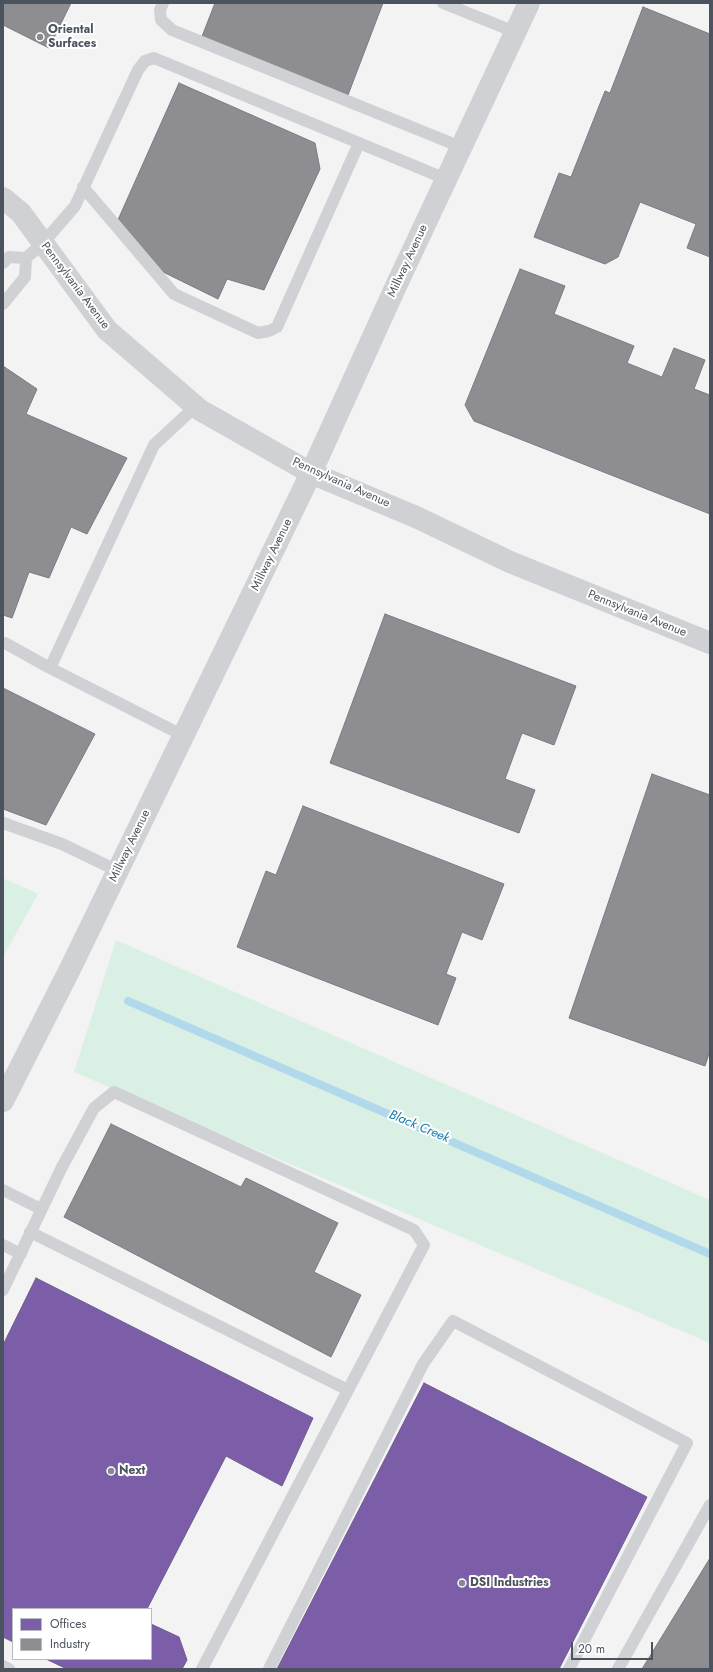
<!DOCTYPE html>
<style>
body{margin:0}
#map{position:relative;width:713px;height:1672px;overflow:hidden;background:#f3f3f3;font-family:Jost,sans-serif}
canvas{display:block}
.frame{position:absolute;inset:0;border:4px solid #4b535f;pointer-events:none}
.legend{position:absolute;left:12px;top:1608px;width:140px;height:52px;box-sizing:border-box;background:#fff;border:1px solid #b7babf;margin:0;padding:5px 7px;list-style:none;font-size:12px;color:#4b535f}
.legend li{display:flex;align-items:center;gap:8px;height:20px}
.legend b{width:20px;border:1px solid #b7babf}
.scale{position:absolute;left:571px;top:1642px;width:82px;height:18px;box-sizing:border-box;border:2px solid #4b535f;border-top:0;padding-left:5px;font-size:12px;line-height:14px;white-space:nowrap;color:#4b535f;-webkit-text-stroke:3px #fff;paint-order:stroke}
</style>
<div id="map">
<canvas width="713" height="1672"></canvas>
<div class="frame"></div>
<ul class="legend">
<li><b style="height:11px;background:#7b5ea7"></b>Offices</li>
<li><b style="height:11px;background:#8d8d92"></b>Industry</li>
</ul>
<div class="scale">20 m</div>
</div>
<script>
const c = document.querySelector('canvas').getContext('2d');
c.lineJoin = 'round';
function fill(path, color) { c.fillStyle = color; c.fill(path, 'evenodd'); }
const toPath = rows => new Path2D(rows.map(r => 'M' + r).join(''));
function trace(path, color, width, dash) { c.strokeStyle = color; c.lineWidth = width; c.lineCap = dash ? 'butt' : 'round'; c.setLineDash(dash || []); c.stroke(path); }
function label(font, color, halo, rows, align = 'center') {
  c.font = font + ' Jost,sans-serif'; c.lineWidth = 4; c.setLineDash([]); c.textBaseline = 'middle'; c.strokeStyle = halo; c.fillStyle = color; for (const [text, x, y, turn = 0] of rows) {
    c.save(); c.translate(x, y); c.rotate((+turn || 0) * Math.PI / 180); c.textAlign = isNaN(turn) ? turn : align; if (halo) c.strokeText(text, 0, 0); c.fillText(text, 0, 0); c.restore();
  }
}
fill(toPath([
 [3,878,38,894,3,957],
 [116,940,710,1200,710,1343,74,1072]
]), '#daf0e5');
const offices = toPath([
 [36,1278,313,1418,282,1486,226,1456,147,1609,13,1609,13,1642,3,1637,3,1345,36,1278],
 [424,1383,647,1497,559,1669,277,1669,424,1383],
 [151,1624,179,1637,187,1660,182,1669,67,1669,46,1659,151,1659,151,1624]
]);
fill(offices, '#7b5ea7');
trace(offices, '#6d5b91', 1);
const industry = toPath([
 [3,3,71,3,49,48,3,25,3,3],
 [215,3,383,3,348,95,201,39,215,3],
 [643,7,710,34,710,257,687,248,696,224,640,202,618,257,605,264,534,237,559,173,571,177,605,91,610,93,643,7],
 [179,83,315,143,320,169,264,290,227,279,218,299,157,269,117,222,179,83],
 [520,269,565,286,554,314,634,346,627,363,662,377,674,348,705,360,694,389,710,395,710,514,474,421,465,405,520,269],
 [3,366,37,389,26,414,127,458,87,534,71,527,49,578,29,572,12,618,3,615,3,366],
 [385,614,576,686,554,745,522,733,505,779,535,790,519,833,330,763,385,614],
 [3,688,95,734,46,825,3,809,3,688],
 [652,774,710,795,710,1051,705,1066,569,1018,652,774],
 [303,806,504,884,482,940,462,932,446,974,456,978,438,1025,237,947,266,871,276,875,303,806],
 [111,1124,241,1187,246,1178,338,1223,314,1272,361,1295,331,1357,64,1217,111,1124],
 [710,1558,710,1669,642,1669,710,1558]
]);
fill(industry, '#8d8d92');
trace(industry, '#797c83', 1);
trace(toPath([
 [128,1001,710,1254]
]), '#b1d9eb', 8);
trace(toPath([
 [163,3,160,10,161,20,172,30,461,147],
 [443,3,515,32],
 [83,187,174,294,258,333,269,331,277,327,359,143],
 [3,263,9,257,26,258],
 [3,304,25,277,26,258,43,243,75,206,138,70,145,61,154,58,446,179],
 [5,643,50,668,154,445,196,406],
 [50,668,184,736],
 [3,823,62,844,118,871],
 [3,1190,41,1209],
 [30,1232,348,1390],
 [3,1245,21,1254],
 [3,1290,62,1167,94,1108,114,1092,414,1230,424,1245,202,1669],
 [3,1666,9,1669],
 [269,1669,423,1364,453,1321,687,1443,569,1669],
 [618,1669,710,1505]
]), '#cfd1d4', 12);
trace(toPath([
 [3,198,21,213,107,330,200,410,311,473,416,517,510,562,710,643],
 [3,1101,71,967,311,473,396,286,529,3]
]), '#cfd1d4', 22);
for (const [x, y, r, color] of [
 [40,37,4,"#868b93"],
 [111,1471,4,"#868b93"],
 [462,1583,4,"#868b93"]
]) { const dot = new Path2D(); dot.arc(x, y, r, 0, 2 * Math.PI); c.fillStyle = color; c.fill(dot); trace(dot, '#fff', 1.5); }
label('bold 12px', '#4b535f', '#fff', [
 ["Oriental",48,30],
 ["Surfaces",48,44],
 ["Next",119,1471],
 ["DSI Industries",470,1583]
], 'left');
label('12px', '#4b535f', '#fff', [
 ["Millway Avenue",408,261,-65],
 ["Pennsylvania Avenue",75,286,53],
 ["Pennsylvania Avenue",341,483,24],
 ["Millway Avenue",272,555,-64],
 ["Pennsylvania Avenue",637,614,22],
 ["Millway Avenue",130,846,-64]
]);
label('italic 13px', '#157aa8', '#fff', [
 ["Black Creek",419,1127,23]
]);
</script>
